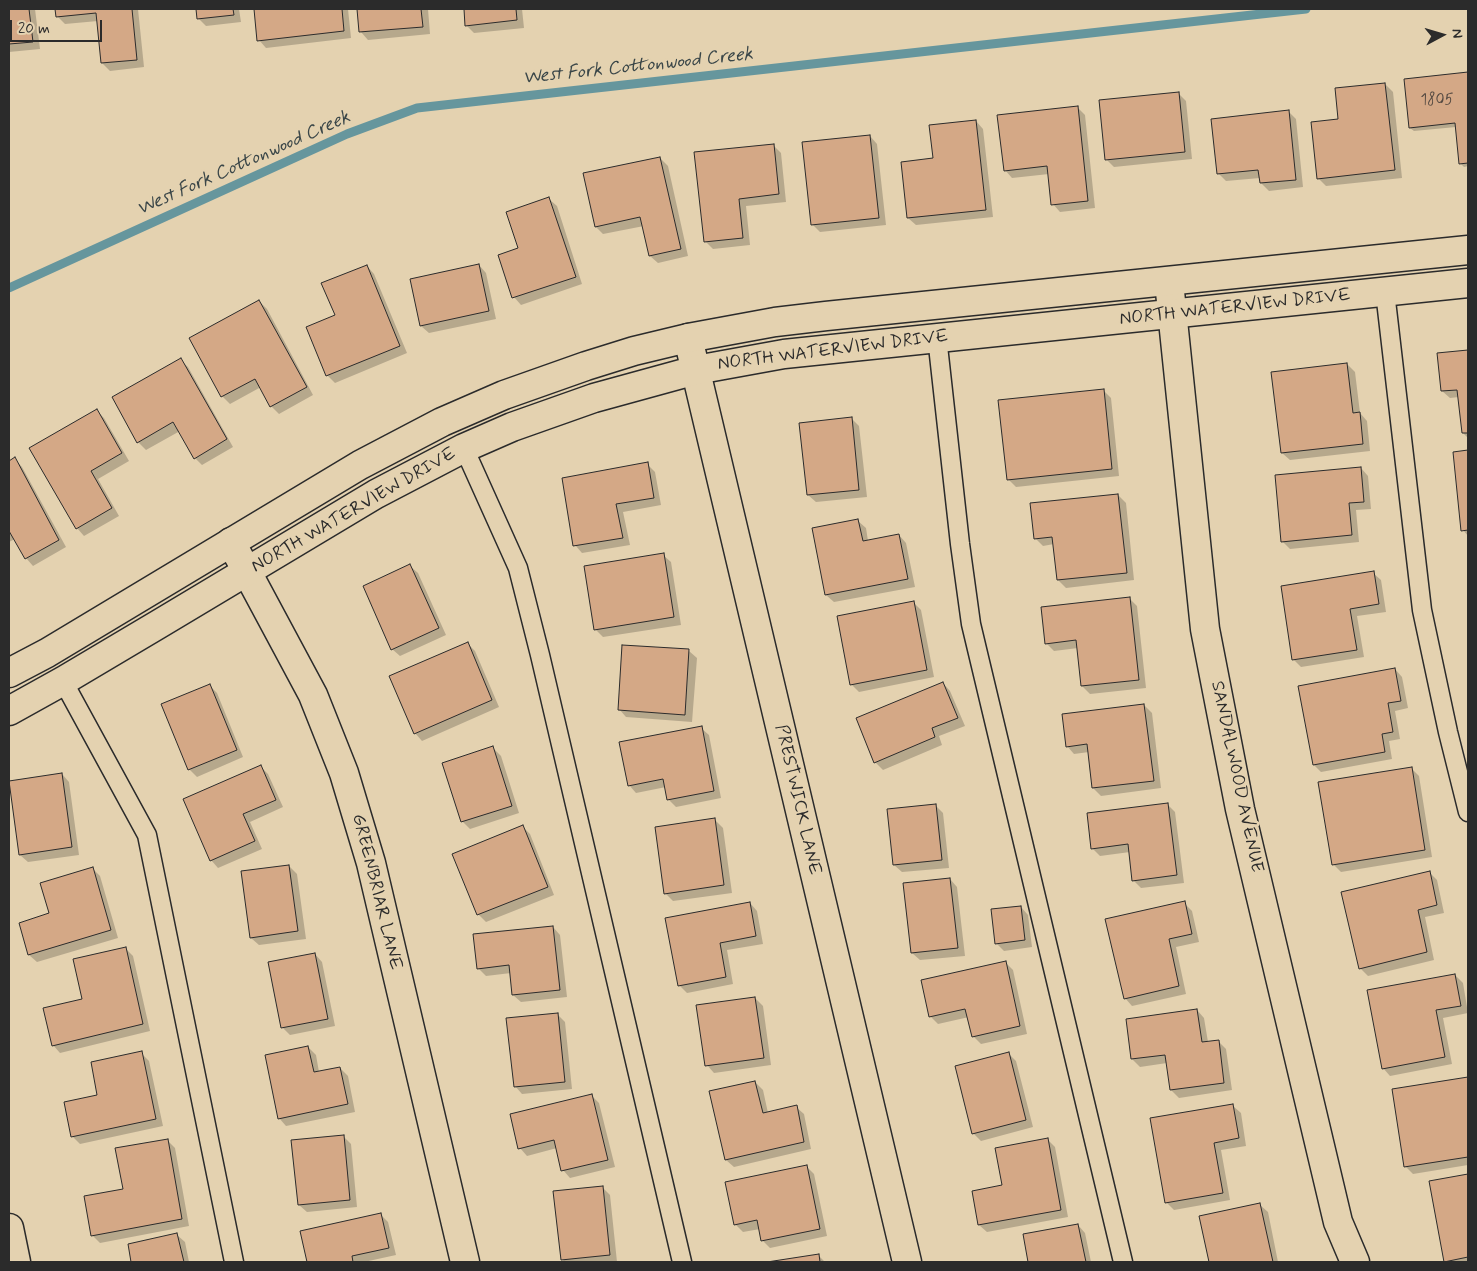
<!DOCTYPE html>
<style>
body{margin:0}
#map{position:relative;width:1477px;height:1271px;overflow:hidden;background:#e4d2b0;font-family:Mynerve,sans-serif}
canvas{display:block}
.frame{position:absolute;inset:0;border:10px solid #2b2b2b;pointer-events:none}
.north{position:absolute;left:1417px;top:10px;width:50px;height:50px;-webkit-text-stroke:4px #e4d2b0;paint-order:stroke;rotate:84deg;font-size:14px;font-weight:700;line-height:20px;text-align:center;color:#2b2b2b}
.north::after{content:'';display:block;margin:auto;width:18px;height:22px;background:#2b2b2b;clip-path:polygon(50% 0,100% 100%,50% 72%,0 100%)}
.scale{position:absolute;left:10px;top:20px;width:92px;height:22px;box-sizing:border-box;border:2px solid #2b2b2b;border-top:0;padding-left:6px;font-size:15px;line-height:18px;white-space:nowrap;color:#2b2b2b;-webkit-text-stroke:4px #e4d2b0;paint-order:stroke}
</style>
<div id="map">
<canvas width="1477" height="1271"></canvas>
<div class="frame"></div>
<div class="north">N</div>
<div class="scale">20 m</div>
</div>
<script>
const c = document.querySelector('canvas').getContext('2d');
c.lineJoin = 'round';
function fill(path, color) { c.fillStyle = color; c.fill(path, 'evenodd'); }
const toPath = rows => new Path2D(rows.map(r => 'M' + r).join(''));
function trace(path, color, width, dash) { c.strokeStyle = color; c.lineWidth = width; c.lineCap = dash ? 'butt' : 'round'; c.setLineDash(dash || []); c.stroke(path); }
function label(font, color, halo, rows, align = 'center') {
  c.font = font + ' Mynerve,sans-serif'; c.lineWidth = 5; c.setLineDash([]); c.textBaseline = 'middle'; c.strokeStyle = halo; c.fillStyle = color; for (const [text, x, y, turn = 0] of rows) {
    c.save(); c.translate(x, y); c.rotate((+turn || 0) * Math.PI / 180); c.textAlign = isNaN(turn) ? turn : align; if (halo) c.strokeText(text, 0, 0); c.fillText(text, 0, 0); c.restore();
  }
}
fill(toPath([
 [9,9,35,9,40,49,9,52],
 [57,9,138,9,144,67,110,71,102,63,98,21,65,24,57,16],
 [197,9,239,9,241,22,206,26,198,18],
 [255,9,348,9,351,38,266,48,259,40],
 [358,9,428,9,430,34,368,40,361,32],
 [465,9,522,9,524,28,474,33,466,25],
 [1468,73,1468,166,1464,167,1460,163,1456,127,1414,131,1410,128,1405,80],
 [1385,84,1393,92,1402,178,1326,186,1318,178,1339,120],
 [1178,93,1186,101,1192,159,1114,167,1107,160],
 [1077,107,1085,115,1095,208,1060,212,1053,204,1049,174,1012,178,1005,170],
 [1289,112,1296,119,1303,187,1269,191,1261,183,1260,178,1226,181,1218,173],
 [976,121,983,129,993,217,916,225,908,218,934,159],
 [870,136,877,144,886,225,820,232,812,224],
 [773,145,781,153,786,202,746,206,750,245,713,249,705,241],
 [660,158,668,166,688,256,658,263,650,256,644,226,603,234,596,227],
 [549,199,557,206,582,284,521,305,514,297,520,249],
 [479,265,486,273,496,319,429,333,421,326],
 [367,266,374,274,407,353,335,383,327,375,336,316],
 [259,301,267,309,313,395,279,414,271,406,261,387,230,404,222,396],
 [1468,351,1468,438,1463,433,1459,397,1450,398,1442,391,1438,355],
 [180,360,188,367,233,447,202,465,195,458,180,431,146,450,138,442],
 [1347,364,1355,372,1360,413,1367,421,1370,451,1290,460,1282,453],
 [1103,390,1111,398,1119,476,1016,487,1008,479],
 [97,411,104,418,129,461,98,479,119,516,84,536,77,528],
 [851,418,859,426,867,497,816,502,808,495],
 [1468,451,1468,536,1463,530,1454,453],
 [15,459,22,467,66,547,33,566,26,558,15,539,9,542,9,462],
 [647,464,655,472,661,505,623,512,630,545,582,553,575,545],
 [1361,468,1368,476,1371,509,1356,510,1359,542,1290,549,1282,541],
 [1118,495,1126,503,1134,580,1066,588,1058,580,1054,544,1043,546,1035,538],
 [858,521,866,528,868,541,899,535,906,543,915,587,834,602,826,595],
 [663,555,671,562,681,625,603,637,595,629],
 [410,566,418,573,446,635,400,656,392,649],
 [1373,573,1381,580,1386,612,1357,616,1364,657,1301,667,1293,659],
 [1130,599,1137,606,1146,688,1090,694,1082,686,1078,648,1054,651,1046,643],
 [913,602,921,610,934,677,859,692,851,684],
 [467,643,475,651,499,707,422,741,415,733],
 [689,651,697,658,692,722,626,717,619,709],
 [1395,669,1402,677,1408,708,1395,711,1400,739,1389,741,1392,759,1321,772,1314,765],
 [943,683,950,691,965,726,939,736,942,745,883,770,875,762],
 [209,685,217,693,243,757,197,777,189,769],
 [1144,705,1152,713,1161,788,1101,796,1093,788,1089,752,1074,754,1067,746],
 [701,728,709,735,721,798,676,807,668,799,666,787,636,793,629,785],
 [493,748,501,756,519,813,470,829,462,821],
 [261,767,268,774,283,807,250,822,262,849,218,868,211,860],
 [1411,768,1419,776,1432,857,1341,872,1333,864],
 [62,774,69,782,79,855,28,862,20,855],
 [1167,804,1175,812,1184,883,1141,888,1133,880,1130,852,1100,856,1092,848],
 [935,805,943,813,949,868,902,872,894,865],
 [715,820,723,828,732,893,673,901,665,893],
 [523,827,530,834,554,895,486,922,478,914],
 [289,866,297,874,306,939,259,945,251,938],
 [92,868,100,876,118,938,37,962,29,955,20,923,51,914],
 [1429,872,1437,880,1444,913,1425,917,1434,960,1368,976,1360,968],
 [950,879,957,887,965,956,920,960,912,953],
 [750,903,757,911,763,944,727,950,733,984,687,993,679,985],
 [1184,903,1192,911,1199,942,1176,947,1186,994,1132,1006,1125,998],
 [1021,907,1028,915,1032,947,1004,951,996,943],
 [553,927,560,935,567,997,521,1002,513,995,511,973,486,976,478,968],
 [125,948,133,956,150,1031,60,1053,53,1045],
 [315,954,322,962,335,1026,290,1035,283,1028],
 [1005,962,1013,970,1027,1034,981,1044,973,1036,969,1017,938,1024,930,1016],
 [1455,975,1463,983,1468,1013,1443,1018,1452,1064,1390,1076,1383,1068],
 [755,998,763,1006,771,1065,714,1073,707,1065],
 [1197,1010,1204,1018,1208,1042,1218,1041,1226,1049,1232,1090,1179,1098,1171,1090,1167,1063,1140,1067,1132,1059],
 [557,1014,565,1022,572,1089,522,1094,515,1086],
 [308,1047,316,1055,319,1072,340,1068,348,1076,355,1112,286,1126,279,1118],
 [141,1053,149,1061,163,1126,80,1144,72,1136,99,1096],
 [1009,1054,1016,1061,1033,1127,981,1141,974,1134,957,1067],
 [1468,1078,1468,1165,1413,1174,1405,1166,1393,1090],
 [755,1082,763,1090,768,1113,796,1107,804,1114,811,1149,734,1167,726,1160],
 [592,1096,599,1103,615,1167,570,1178,563,1170,557,1148,527,1156,520,1148],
 [1233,1106,1241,1113,1246,1146,1221,1150,1230,1200,1174,1210,1166,1202],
 [343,1136,351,1144,357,1207,307,1212,299,1205],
 [1047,1139,1055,1147,1068,1217,987,1232,979,1225,1004,1186],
 [167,1140,175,1148,189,1226,100,1243,92,1235,124,1190],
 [806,1166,814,1174,827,1236,770,1248,762,1240,760,1229,743,1232,735,1224],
 [1468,1176,1468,1262,1446,1262,1431,1182],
 [602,1187,610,1195,617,1262,565,1262,562,1259],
 [1260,1205,1268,1212,1278,1262,1210,1262,1200,1217],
 [380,1214,388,1222,396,1255,364,1262,308,1262,301,1232],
 [1078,1225,1085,1233,1091,1262,1030,1262,1025,1235],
 [177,1235,185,1242,189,1262,133,1262,129,1245],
 [818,1255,825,1262,772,1262]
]), '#0003');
trace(toPath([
 [9,288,347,134,417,108,1306,9]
]), '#66969d', 9);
const building = toPath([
 [9,9,29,9,33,42,9,44,9,9],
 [55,9,132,9,137,60,101,63,96,13,56,17,55,9],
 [196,9,233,9,234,15,197,19,196,9],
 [254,9,342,9,344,31,257,41,254,9],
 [357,9,421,9,423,27,359,32,357,9],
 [464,9,516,9,517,20,465,26,464,9],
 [1468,72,1468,163,1459,164,1455,123,1409,128,1404,79,1468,72],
 [1385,83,1395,170,1317,179,1311,122,1338,119,1335,88,1385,83],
 [1179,92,1185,152,1105,160,1099,100,1179,92],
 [1078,106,1088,201,1051,205,1047,166,1004,171,997,115,1078,106],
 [1289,110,1296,180,1260,183,1258,170,1217,174,1211,119,1289,110],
 [976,120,986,210,907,218,901,162,933,158,929,125,976,120],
 [870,135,879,218,811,225,802,142,870,135],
 [774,144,779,194,739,199,743,238,704,242,694,152,774,144],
 [660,157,681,249,649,256,640,217,595,227,583,173,660,157],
 [549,197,576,277,512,298,498,255,518,248,506,212,549,197],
 [479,264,489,311,420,326,410,279,479,264],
 [367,265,400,346,326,376,306,327,335,315,321,283,367,265],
 [259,300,307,387,270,407,255,379,221,397,189,338,259,300],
 [1468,350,1468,433,1462,433,1457,390,1441,391,1437,353,1468,350],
 [181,358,227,439,194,459,173,422,137,443,112,397,181,358],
 [1347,363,1353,413,1360,412,1363,444,1281,453,1271,372,1347,363],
 [1104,389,1112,469,1007,480,998,400,1104,389],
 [97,409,122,453,91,471,112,508,76,529,29,448,97,409],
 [852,417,859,490,807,495,799,423,852,417],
 [1468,450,1468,530,1461,531,1453,452,1468,450],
 [15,457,59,540,25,559,9,531,9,461,15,457],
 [648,462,654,498,616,504,623,538,573,546,562,478,648,462],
 [1361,467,1364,502,1349,503,1352,535,1281,542,1275,475,1361,467],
 [1118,494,1127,573,1057,580,1052,537,1034,539,1030,503,1118,494],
 [858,519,863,541,899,534,908,579,825,595,812,528,858,519],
 [664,553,674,617,594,630,584,566,664,553],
 [410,564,439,628,391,650,363,586,410,564],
 [1374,571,1379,604,1350,609,1357,650,1292,660,1281,586,1374,571],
 [1130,597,1139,680,1081,686,1076,640,1045,644,1041,607,1130,597],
 [914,601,927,670,850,685,837,616,914,601],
 [468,642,492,700,414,734,389,676,468,642],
 [622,645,689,649,685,715,618,710,622,645],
 [1395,668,1401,701,1388,703,1393,732,1382,734,1385,752,1313,765,1298,686,1395,668],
 [943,682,958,718,932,728,935,737,874,763,856,718,943,682],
 [210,684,237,750,188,770,161,704,210,684],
 [1144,704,1154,781,1092,788,1087,744,1066,747,1062,714,1144,704],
 [702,726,714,791,667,800,663,779,628,786,619,742,702,726],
 [493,746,512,806,461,822,442,763,493,746],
 [261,765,276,800,243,814,255,841,210,861,183,799,261,765],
 [1412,767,1425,850,1332,865,1318,782,1412,767],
 [62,773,72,847,19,855,9,781,62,773],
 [1168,803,1177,875,1132,881,1128,844,1091,849,1087,813,1168,803],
 [936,804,942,860,893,865,887,809,936,804],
 [715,818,724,885,664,894,655,827,715,818],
 [523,825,548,887,477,915,452,854,523,825],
 [289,865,298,931,250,938,241,871,289,865],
 [93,867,111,930,28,955,19,923,49,913,40,883,93,867],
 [1430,871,1437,905,1418,910,1427,952,1359,969,1341,892,1430,871],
 [950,878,958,948,911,953,903,883,950,878],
 [1185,901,1192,934,1169,939,1179,986,1124,999,1105,919,1185,901],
 [750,902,756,936,720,943,726,977,678,986,665,918,750,902],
 [1021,906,1025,940,995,944,991,909,1021,906],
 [553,926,560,990,512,995,509,965,477,969,473,934,553,926],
 [126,947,143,1024,52,1046,43,1008,82,999,73,959,126,947],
 [315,953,328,1019,281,1028,268,962,315,953],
 [1006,961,1020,1026,972,1037,965,1009,929,1017,921,980,1006,961],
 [1455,974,1461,1006,1436,1010,1445,1057,1382,1069,1367,990,1455,974],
 [755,997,764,1058,705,1066,696,1005,755,997],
 [1197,1009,1202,1042,1219,1040,1224,1083,1170,1090,1165,1055,1131,1059,1126,1019,1197,1009],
 [558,1013,565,1082,514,1087,506,1018,558,1013],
 [308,1046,314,1072,340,1067,348,1104,278,1119,265,1055,308,1046],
 [142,1051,156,1119,71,1137,64,1102,97,1095,91,1062,142,1051],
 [1009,1052,1026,1120,972,1134,955,1066,1009,1052],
 [1468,1077,1468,1157,1404,1167,1392,1089,1468,1077],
 [755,1081,763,1113,797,1105,804,1142,725,1160,709,1091,755,1081],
 [592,1094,608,1160,561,1171,554,1140,518,1149,510,1114,592,1094],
 [1233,1104,1239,1138,1214,1143,1223,1193,1165,1203,1150,1118,1233,1104],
 [344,1135,350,1200,298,1205,291,1140,344,1135],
 [1048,1138,1061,1210,978,1225,972,1191,1002,1185,995,1148,1048,1138],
 [168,1139,182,1219,91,1236,84,1196,123,1189,115,1148,168,1139],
 [807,1165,820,1229,761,1241,757,1220,734,1225,725,1182,807,1165],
 [1468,1174,1468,1257,1444,1262,1429,1181,1468,1174],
 [603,1186,610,1255,561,1260,553,1191,603,1186],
 [1260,1203,1273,1262,1209,1262,1199,1216,1260,1203],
 [381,1213,389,1248,352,1256,353,1262,307,1262,300,1231,381,1213],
 [1078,1224,1086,1262,1028,1262,1023,1234,1078,1224],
 [177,1233,184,1262,131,1262,128,1244,177,1233],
 [819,1254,820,1262,767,1262,819,1254]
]);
fill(building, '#d4a886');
trace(building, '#2b2b2b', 1);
const lane = toPath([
 [1385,292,1422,610,1448,732,1468,812],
 [937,337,960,544,971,624,1123,1262],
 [464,448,518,568,540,655,682,1262],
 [63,681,147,835,234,1262]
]);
const street = toPath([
 [1169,282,1205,629,1240,809,1338,1222,1355,1262],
 [688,338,907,1262],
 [231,542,313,695,344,773,371,863,465,1262],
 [9,1228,16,1262]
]);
const secondary = toPath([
 [9,673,47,653,360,465,442,422,504,395,586,366,634,351,688,338,775,322,826,316,1468,250],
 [9,711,63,681,159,624,376,494,464,448,512,427,594,398,696,370,784,354,1468,283]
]);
trace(lane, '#2b2b2b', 21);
trace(street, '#2b2b2b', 31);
trace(secondary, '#2b2b2b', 31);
trace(lane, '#e4d2b0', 18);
trace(street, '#e4d2b0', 28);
trace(secondary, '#e4d2b0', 28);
label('15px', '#554a42', null, [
 ["1805",1437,101]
]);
label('18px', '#2b2b2b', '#e4d2b0', [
 ["NORTH WATERVIEW DRIVE",1235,308,-6],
 ["NORTH WATERVIEW DRIVE",833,351,-7],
 ["NORTH WATERVIEW DRIVE",354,511,-30],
 ["SANDALWOOD AVENUE",1236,777,78],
 ["PRESTWICK LANE",797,800,77],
 ["GREENBRIAR LANE",376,892,76]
]);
label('italic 19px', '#3a4648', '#e4d2b0', [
 ["West Fork Cottonwood Creek",638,67,-6],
 ["West Fork Cottonwood Creek",244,164,-24]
]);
</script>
